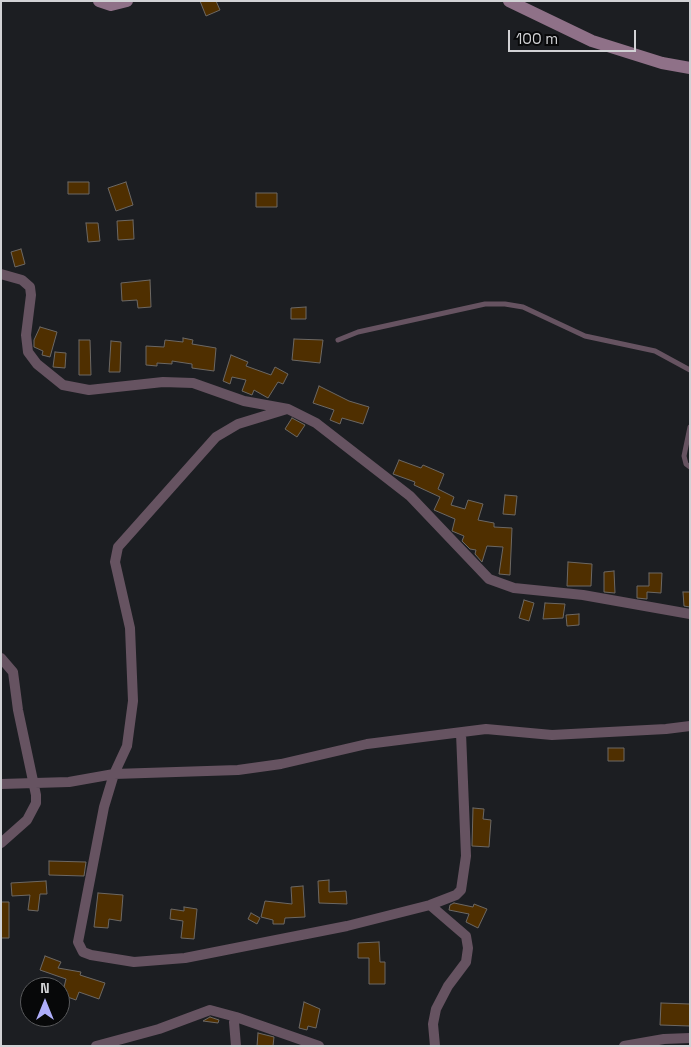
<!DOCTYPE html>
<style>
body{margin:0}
#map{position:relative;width:691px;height:1047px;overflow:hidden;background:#1c1e22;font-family:"Space Grotesk",sans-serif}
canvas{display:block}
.frame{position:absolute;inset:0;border:2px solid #d1d2d5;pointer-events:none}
.north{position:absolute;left:20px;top:977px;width:50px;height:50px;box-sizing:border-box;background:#070809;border:1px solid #58595b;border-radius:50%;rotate:0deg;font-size:14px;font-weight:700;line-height:20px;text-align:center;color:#d1d2d5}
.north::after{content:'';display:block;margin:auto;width:18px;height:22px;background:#aeaefb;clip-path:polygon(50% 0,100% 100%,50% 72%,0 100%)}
.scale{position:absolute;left:508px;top:30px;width:128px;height:22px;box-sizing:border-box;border:2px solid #d1d2d5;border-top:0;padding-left:6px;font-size:15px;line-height:18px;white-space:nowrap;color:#d1d2d5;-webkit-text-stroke:4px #070809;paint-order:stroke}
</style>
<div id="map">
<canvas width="691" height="1047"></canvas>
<div class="frame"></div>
<div class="north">N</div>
<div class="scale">100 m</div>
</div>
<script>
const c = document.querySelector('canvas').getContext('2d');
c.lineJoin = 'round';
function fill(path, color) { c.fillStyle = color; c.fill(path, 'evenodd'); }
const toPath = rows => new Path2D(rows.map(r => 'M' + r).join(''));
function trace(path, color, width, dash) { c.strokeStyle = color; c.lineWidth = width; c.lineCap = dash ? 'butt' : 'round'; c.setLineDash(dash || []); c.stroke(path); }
const building = toPath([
 [200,1,216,1,220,10,206,16,200,1],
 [68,182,89,182,89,194,68,194,68,182],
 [126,182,133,205,116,211,108,188,126,182],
 [256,193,277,193,277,207,256,207,256,193],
 [133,220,134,239,118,240,117,221,133,220],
 [86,223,98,223,100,241,88,242,86,223],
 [21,249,25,264,15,267,11,252,21,249],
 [150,280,151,307,138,308,137,300,122,301,121,283,150,280],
 [306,307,306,319,291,319,291,308,306,307],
 [40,327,57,332,50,357,42,355,43,351,34,347,34,340,40,327],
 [183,338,193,340,192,344,216,348,214,371,192,368,192,364,172,361,172,364,157,363,157,366,146,365,146,346,164,347,165,340,183,342,183,338],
 [294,339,323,340,320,363,292,360,294,339],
 [79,340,90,340,91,375,79,375,79,340],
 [111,341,121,342,120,372,109,372,111,341],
 [55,352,66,353,65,368,53,367,55,352],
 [231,355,248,362,246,366,271,375,275,367,288,374,283,384,278,382,268,398,254,390,252,395,242,391,246,380,232,377,230,384,223,381,231,355],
 [319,386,349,401,369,407,363,424,342,418,340,424,330,420,334,410,313,403,319,386],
 [292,418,305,425,297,437,285,429,292,418],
 [399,460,421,468,423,465,444,474,438,489,454,497,451,505,465,509,468,500,483,504,478,520,494,523,494,527,512,528,510,575,499,574,503,547,487,546,482,562,475,554,476,550,470,549,462,541,464,536,452,531,455,519,434,510,440,497,414,485,415,482,393,474,399,460],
 [505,495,517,496,515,515,503,514,505,495],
 [568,562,592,564,591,586,567,586,568,562],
 [614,571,615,593,604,592,604,572,614,571],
 [649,573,662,573,661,593,647,592,647,599,637,598,637,586,649,586,649,573],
 [683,592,690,592,690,607,684,606,683,592],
 [524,600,534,603,529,621,519,618,524,600],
 [545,603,565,604,563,618,543,619,545,603],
 [579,614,579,625,567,626,566,615,579,614],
 [608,748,624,748,624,761,608,761,608,748],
 [473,808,484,809,483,819,491,820,489,847,472,846,473,808],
 [49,861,86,862,84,876,49,875,49,861],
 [329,880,329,892,346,891,347,904,319,903,318,881,329,880],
 [46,881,47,894,40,894,38,911,28,910,30,895,12,896,11,883,46,881],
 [303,886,305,917,285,918,284,924,273,924,273,920,261,917,265,901,292,904,291,887,303,886],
 [98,893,123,895,121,921,109,919,108,928,94,927,98,893],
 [1,902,9,902,9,938,1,938,1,902],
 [454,903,473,907,474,904,487,909,478,928,466,922,469,914,449,910,450,905,454,903],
 [184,907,197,909,194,939,181,938,183,921,170,919,171,909,184,911,184,907],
 [251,913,260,918,257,924,248,919,251,913],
 [379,942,380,962,385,962,385,984,369,984,369,958,358,958,358,943,379,942],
 [45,956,61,962,58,968,81,972,80,975,105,983,99,999,79,992,76,1000,62,995,66,979,40,970,45,956],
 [304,1002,320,1009,316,1028,308,1026,307,1030,299,1028,304,1002],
 [661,1003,690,1004,690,1026,660,1025,661,1003],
 [210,1017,219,1020,218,1023,203,1021,210,1017],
 [258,1033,274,1037,273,1046,257,1046,258,1033]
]);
fill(building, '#4f2f00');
trace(building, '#6c6864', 1);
trace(toPath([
 [338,340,358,332,485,304,505,304,523,307,585,336,655,351,690,370],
 [690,427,684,456,686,464,690,467]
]), '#665361', 5);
trace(toPath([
 [1,274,22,280,30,287,31,295,26,335,28,352,37,364,63,385,89,390,163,382,193,383,244,401,288,409,316,423,410,496,489,579,514,588,583,595,690,614],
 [1,658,13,672,18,710,36,795,36,803,27,820,1,843],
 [461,733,466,856,461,890,456,895,430,905,347,926,185,958,134,962,91,955,83,952,78,942,104,807,114,774,238,770,281,764,367,744,486,729,552,735,666,729,690,726],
 [1,784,69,782,114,774,127,746,133,701,130,628,115,562,118,547,216,437,238,424,287,409],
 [430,905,466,936,468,948,466,962,448,986,436,1009,433,1024,435,1046],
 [236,1017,234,1022,236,1046],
 [96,1046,159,1029,210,1010,236,1017,319,1046],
 [624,1046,664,1039,690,1038]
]), '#665361', 10);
trace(toPath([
 [99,1,111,5,127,1],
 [509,1,592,41,662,63,690,68]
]), '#8f7188', 12);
</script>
